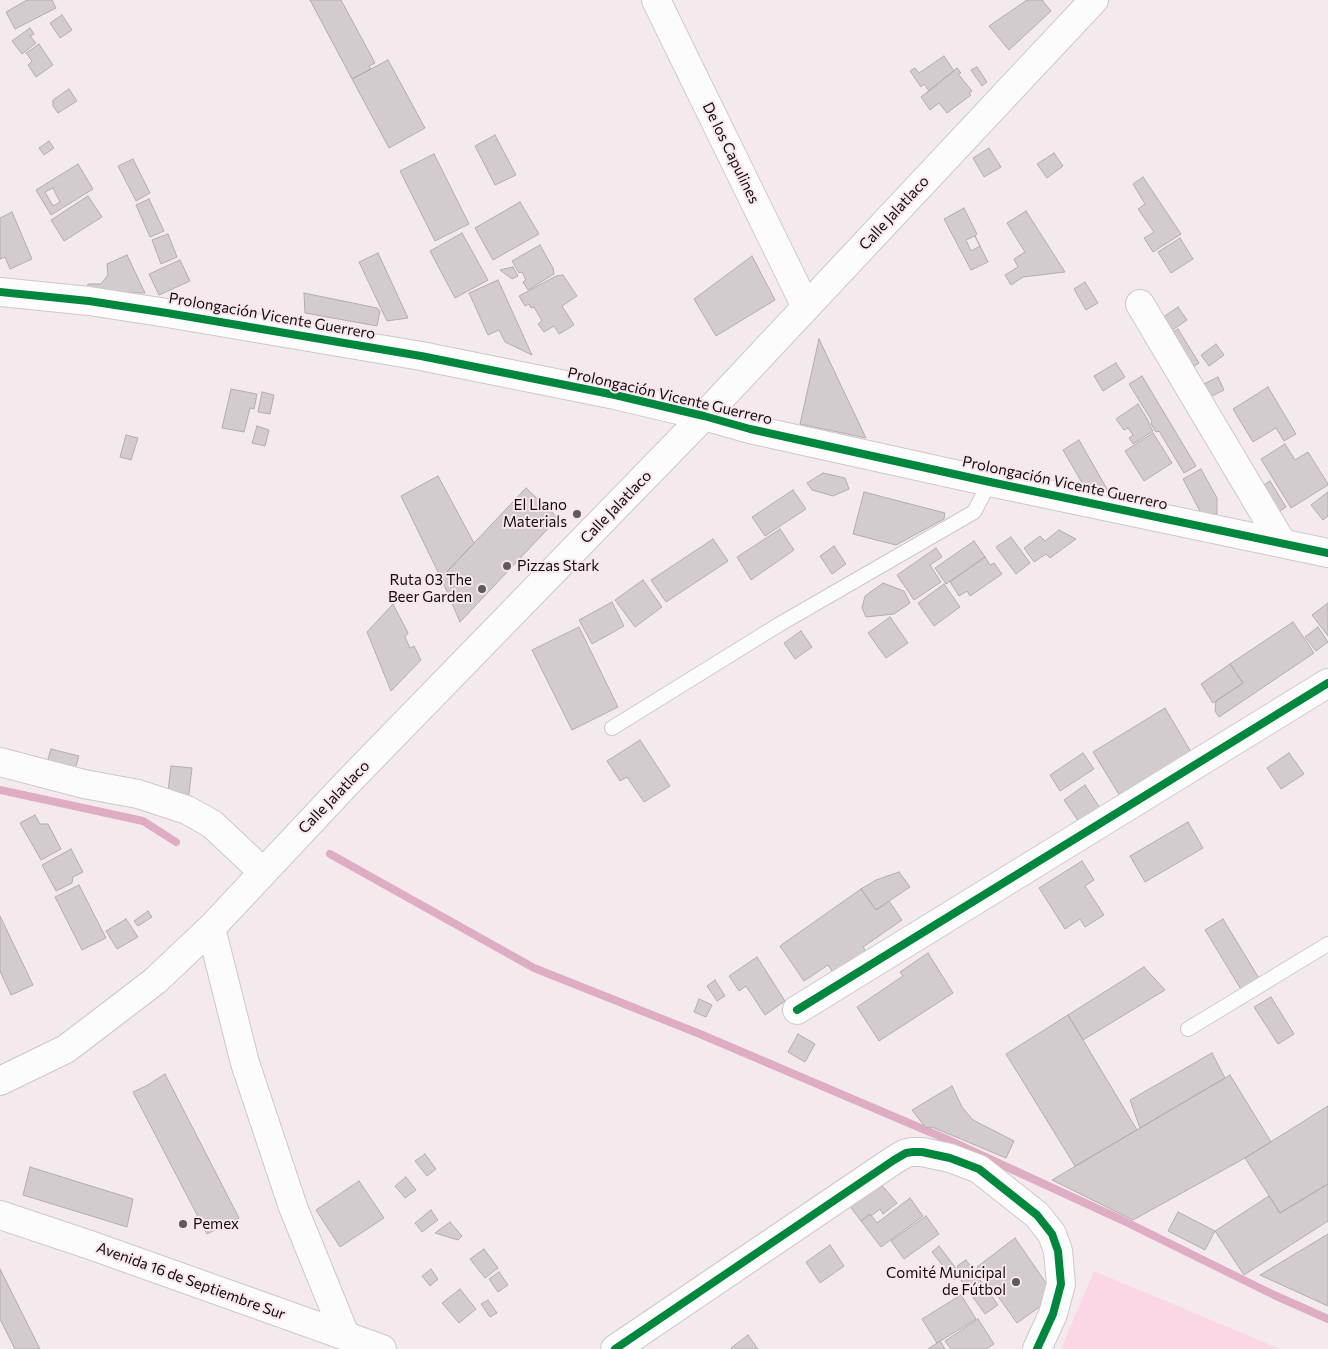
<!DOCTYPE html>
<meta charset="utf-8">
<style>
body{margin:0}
canvas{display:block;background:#f4eaee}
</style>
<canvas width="1328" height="1349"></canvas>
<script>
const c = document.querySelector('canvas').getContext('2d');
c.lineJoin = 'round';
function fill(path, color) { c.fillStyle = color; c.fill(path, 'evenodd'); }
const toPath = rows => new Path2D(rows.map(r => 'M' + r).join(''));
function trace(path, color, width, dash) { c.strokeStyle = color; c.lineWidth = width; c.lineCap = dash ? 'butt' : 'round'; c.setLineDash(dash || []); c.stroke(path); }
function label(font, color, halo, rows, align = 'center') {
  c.font = font + ' Commissioner,sans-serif'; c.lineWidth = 4; c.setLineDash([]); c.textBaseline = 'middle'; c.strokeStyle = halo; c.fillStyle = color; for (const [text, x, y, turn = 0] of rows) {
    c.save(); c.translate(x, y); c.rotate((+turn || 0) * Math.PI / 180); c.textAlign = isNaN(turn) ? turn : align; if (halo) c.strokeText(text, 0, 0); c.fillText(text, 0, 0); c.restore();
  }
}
fill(toPath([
 [1094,1271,1280,1349,1061,1349]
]), '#fad6e6');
trace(toPath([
 [0,790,143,821,176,842],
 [330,854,534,968,700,1034,944,1138,1122,1220,1274,1295,1328,1319]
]), '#deacc3', 8);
const building = toPath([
 [27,0,52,0,56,8,15,29,6,12,27,0],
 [310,0,341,0,375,63,369,66,371,69,352,79,310,0],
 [1027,0,1042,0,1051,11,1009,50,989,26,1027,0],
 [62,15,72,30,60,38,50,23,62,15],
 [30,28,34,34,30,36,36,43,22,54,12,41,30,28],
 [39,44,53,65,36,77,28,65,32,61,26,53,39,44],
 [944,56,954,71,929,91,924,84,921,87,910,71,915,68,919,73,944,56],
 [388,60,425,128,389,148,352,79,388,60],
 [977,67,987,82,982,86,971,70,977,67],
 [957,68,961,73,958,74,972,91,969,93,971,95,947,113,939,103,930,110,921,97,957,68],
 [69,89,77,101,58,113,53,106,53,100,69,89],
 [495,135,516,175,495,185,475,146,495,135],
 [49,141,54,148,44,155,39,148,49,141],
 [989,148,1001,167,984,177,973,158,989,148],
 [1054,153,1063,166,1047,178,1037,164,1054,153],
 [434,154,469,224,435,241,400,171,434,154],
 [133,159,150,193,136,201,118,166,133,159],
 [78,164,93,189,51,215,36,190,78,164],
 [1143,177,1181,234,1153,252,1144,238,1154,232,1138,209,1145,204,1133,184,1143,177],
 [53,188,60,202,53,206,45,192,53,188],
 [88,196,102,217,64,241,51,220,88,196],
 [149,199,164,231,150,237,136,205,149,199],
 [520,202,539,234,493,260,475,228,520,202],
 [964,208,977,234,975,236,988,262,971,270,944,219,964,208],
 [1026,211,1065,272,1023,277,1011,285,1005,275,1018,267,1014,259,1025,252,1007,223,1026,211],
 [12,212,32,259,10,269,5,257,0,259,0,218,12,212],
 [462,233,488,280,455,298,430,251,462,233],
 [168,234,177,257,161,264,152,240,168,234],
 [975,236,980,246,971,251,966,240,975,236],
 [1180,238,1193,259,1171,273,1158,252,1180,238],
 [540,245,553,268,554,274,528,290,523,282,526,280,522,272,519,273,512,261,540,245],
 [378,253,408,318,387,321,359,262,378,253],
 [127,255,145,293,87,292,88,284,101,284,108,275,107,264,127,255],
 [752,256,775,300,716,336,694,299,752,256],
 [180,260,190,281,159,295,149,274,180,260],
 [513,267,518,276,512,279,500,270,513,267],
 [563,275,577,296,562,306,574,325,559,334,554,326,544,332,538,324,542,321,534,307,531,308,529,304,525,306,519,296,556,276,563,275],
 [498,280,532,355,505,342,499,330,488,335,469,293,498,280],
 [1085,282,1098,303,1086,310,1074,289,1085,282],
 [304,293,377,308,380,311,377,326,305,313,304,293],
 [1178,307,1187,320,1171,331,1162,318,1178,307],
 [1178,329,1199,363,1185,372,1164,337,1178,329],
 [819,339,866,438,800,424,819,339],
 [1216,344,1224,355,1209,366,1201,355,1216,344],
 [1116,363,1125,377,1103,391,1094,376,1116,363],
 [1142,376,1196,466,1184,473,1159,431,1156,432,1151,424,1152,421,1129,384,1142,376],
 [1218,377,1224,390,1202,401,1196,388,1218,377],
 [1268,387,1296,434,1284,441,1276,428,1253,442,1233,409,1268,387],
 [231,389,257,394,254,409,250,408,244,432,222,428,231,389],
 [262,392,274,395,270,414,258,412,262,392],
 [1138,404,1149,422,1149,424,1153,431,1133,444,1129,438,1133,435,1128,428,1124,430,1116,419,1138,404],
 [257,426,269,430,265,446,252,443,257,426],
 [1153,433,1172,463,1144,481,1125,451,1153,433],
 [126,435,138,438,131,460,120,457,126,435],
 [1079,440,1111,496,1088,493,1063,450,1079,440],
 [1285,444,1295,460,1308,452,1328,484,1328,485,1291,508,1261,459,1285,444],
 [1201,469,1217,498,1217,514,1202,515,1183,479,1201,469],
 [823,473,845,478,849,489,833,496,812,490,807,483,823,473],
 [438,476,474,543,441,578,401,496,438,476],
 [1270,481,1286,507,1275,514,1259,488,1270,481],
 [526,488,558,518,460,622,441,578,526,488],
 [793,490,806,509,765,536,752,517,793,490],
 [864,492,945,513,944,519,896,545,853,534,864,492],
 [1328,492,1328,516,1323,520,1311,505,1328,492],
 [780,529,794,550,751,580,737,557,780,529],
 [1059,530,1076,539,1050,558,1046,554,1034,562,1024,548,1040,536,1045,541,1059,530],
 [1011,537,1030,563,1016,574,996,547,1011,537],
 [713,539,728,561,666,602,651,580,713,539],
 [974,541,985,557,946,584,935,568,974,541],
 [834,546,846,564,832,574,820,556,834,546],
 [936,548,942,557,930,565,941,582,914,600,897,575,936,548],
 [985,557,990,565,994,563,1002,574,970,596,967,591,959,596,950,582,985,557],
 [643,580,662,607,635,627,615,600,643,580],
 [883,583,904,591,910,603,894,614,866,617,862,608,865,596,883,583],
 [944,584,960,607,934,626,918,603,944,584],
 [612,602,624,626,592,644,579,620,612,602],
 [1328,603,1328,636,1312,615,1328,603],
 [393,604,408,633,405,637,410,648,414,646,421,660,391,691,367,632,393,604],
 [890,617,908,643,886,658,868,633,890,617],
 [1293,622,1314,653,1219,717,1215,711,1216,701,1243,683,1230,664,1293,622],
 [579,627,618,707,572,730,532,650,579,627],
 [1318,627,1328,642,1316,651,1305,637,1318,627],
 [801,631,812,647,795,659,784,643,801,631],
 [1230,664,1243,683,1213,703,1201,684,1230,664],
 [1165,708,1194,757,1123,801,1093,752,1165,708],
 [640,740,670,786,644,802,627,777,620,781,607,761,640,740],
 [51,749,79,756,73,776,45,769,51,749],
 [1083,753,1094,769,1060,791,1050,775,1083,753],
 [1289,753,1304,774,1281,789,1267,768,1289,753],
 [171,766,192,768,188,802,167,799,171,766],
 [1085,785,1100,808,1079,822,1064,800,1085,785],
 [35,815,40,824,48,824,61,849,41,860,20,823,35,815],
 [1188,822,1203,848,1145,882,1130,856,1188,822],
 [71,849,83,872,73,877,72,883,56,891,42,865,71,849],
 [1082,861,1094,880,1085,886,1104,915,1085,927,1080,919,1065,929,1039,888,1082,861],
 [899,872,910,887,876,910,861,889,876,880,899,872],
 [79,885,106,938,82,950,55,897,79,885],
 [861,889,876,910,889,901,902,920,863,947,866,951,834,974,828,965,804,981,780,946,861,889],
 [148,911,152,917,138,926,134,921,148,911],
 [0,916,33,985,11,995,0,971,0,916],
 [126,919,138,937,117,949,106,931,126,919],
 [1223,919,1260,980,1242,991,1205,930,1223,919],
 [928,953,953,993,879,1041,857,1007,903,976,900,972,928,953],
 [757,957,785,1001,765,1015,746,986,739,991,729,976,757,957],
 [1144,967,1165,990,1083,1040,1068,1015,1144,967],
 [715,980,725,996,717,1001,707,986,715,980],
 [1271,997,1294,1034,1278,1044,1254,1007,1271,997],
 [699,999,712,1005,706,1017,694,1012,699,999],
 [1068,1015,1137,1130,1075,1166,1006,1054,1068,1015],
 [798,1034,815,1044,805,1062,788,1052,798,1034],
 [1212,1053,1225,1078,1140,1128,1130,1100,1212,1053],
 [165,1074,239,1218,207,1234,133,1092,146,1086,165,1074],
 [1230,1075,1271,1142,1245,1158,1133,1220,1052,1180,1230,1075],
 [952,1086,962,1107,973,1120,1014,1141,1006,1158,932,1127,926,1128,912,1110,952,1086],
 [1328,1106,1328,1184,1280,1213,1245,1158,1328,1106],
 [425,1154,436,1169,427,1176,415,1161,425,1154],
 [30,1167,133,1199,127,1227,23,1195,30,1167],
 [406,1177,416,1190,405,1198,395,1186,406,1177],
 [359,1181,384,1218,340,1247,316,1210,359,1181],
 [879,1182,897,1203,883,1214,880,1209,871,1216,870,1214,861,1221,849,1205,879,1182],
 [1328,1184,1328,1221,1244,1275,1215,1231,1269,1196,1280,1213,1328,1184],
 [910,1198,923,1216,881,1247,861,1221,870,1214,877,1223,910,1198],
 [431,1210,438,1220,422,1232,415,1223,431,1210],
 [1178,1212,1215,1231,1205,1250,1168,1231,1178,1212],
 [926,1216,939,1234,904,1259,891,1241,926,1216],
 [450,1222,462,1236,458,1240,435,1233,450,1222],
 [1328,1234,1328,1306,1260,1275,1328,1234],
 [1015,1238,1055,1296,1017,1323,977,1267,1015,1238],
 [830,1245,844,1266,820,1283,806,1262,830,1245],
 [939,1246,961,1275,954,1280,932,1252,939,1246],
 [484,1249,498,1268,485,1278,470,1259,484,1249],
 [966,1260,998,1305,985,1314,960,1279,964,1276,957,1266,966,1260],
 [0,1269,40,1349,15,1349,0,1319,0,1269],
 [431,1269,438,1279,430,1286,422,1276,431,1269],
 [499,1272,508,1285,498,1292,489,1279,499,1272],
 [460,1289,476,1309,459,1323,442,1303,460,1289],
 [961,1295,976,1319,937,1343,922,1319,961,1295],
 [488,1300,497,1313,490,1317,481,1304,488,1300],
 [978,1319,994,1344,986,1349,951,1349,945,1341,978,1319],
 [748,1335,758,1349,732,1349,731,1348,748,1335],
 [940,1341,945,1349,928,1349,940,1341]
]);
fill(building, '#d3cccf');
trace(building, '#b4acaf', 1);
const service = toPath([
 [612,728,780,624,974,512,990,482],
 [1188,1029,1328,944]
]);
const minor = toPath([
 [656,0,806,307],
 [0,292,89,301,167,313,421,356,615,395,704,416,750,429,990,482,1328,553],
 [1140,304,1282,543],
 [0,762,84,784,138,794,187,810,212,824,263,872],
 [797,1010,1328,683],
 [615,1349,894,1160,906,1153,913,1152,922,1152,950,1158,979,1169,1037,1215,1052,1234,1058,1251,1061,1284,1053,1314,1037,1349]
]);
const secondary = toPath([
 [211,928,245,1063,293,1207,345,1335],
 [0,1081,66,1049,155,981,211,928,348,782,704,416,1094,0],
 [0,1215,90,1245,382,1349]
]);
trace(service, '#cfc7ca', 16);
trace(minor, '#cfc7ca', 30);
trace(secondary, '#cfc7ca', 30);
trace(service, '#fdfcfc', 14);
trace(minor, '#fdfcfc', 28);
trace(secondary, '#fdfcfc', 28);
trace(toPath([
 [0,292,89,301,167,313,421,356,615,395,704,416,750,429,990,482,1328,553],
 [797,1010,1328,683],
 [615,1349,894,1160,906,1153,913,1152,922,1152,950,1158,979,1169,1037,1215,1052,1234,1058,1251,1061,1284,1053,1314,1037,1349]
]), '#00873e', 8);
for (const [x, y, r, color] of [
 [577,514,5,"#605a5c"],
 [507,566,5,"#605a5c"],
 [482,589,5,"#605a5c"],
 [183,1224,5,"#605a5c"],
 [1016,1282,5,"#605a5c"]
]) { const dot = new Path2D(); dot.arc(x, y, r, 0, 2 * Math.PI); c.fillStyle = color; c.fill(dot); trace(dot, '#f8e6ed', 2); }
label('15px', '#110c0e', '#f8e6ed', [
 ["De los Capulines",731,153,64],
 ["Calle Jalatlaco",894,213,-47],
 ["Prolongación Vicente Guerrero",272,316,10],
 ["Prolongación Vicente Guerrero",670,396,13],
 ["Prolongación Vicente Guerrero",1065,483,12],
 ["Calle Jalatlaco",616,507,-46],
 ["Calle Jalatlaco",334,797,-46],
 ["Avenida 16 de Septiembre Sur",191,1281,20]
]);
label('15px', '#110c0e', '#f8e6ed', [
 ["El Llano",567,505],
 ["Materials",567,522],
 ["Pizzas Stark",517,566,"left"],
 ["Ruta 03 The",472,580],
 ["Beer Garden",472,597],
 ["Pemex",193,1224,"left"],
 ["Comité Municipal",1006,1273],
 ["de Fútbol",1006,1290]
], 'right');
</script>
